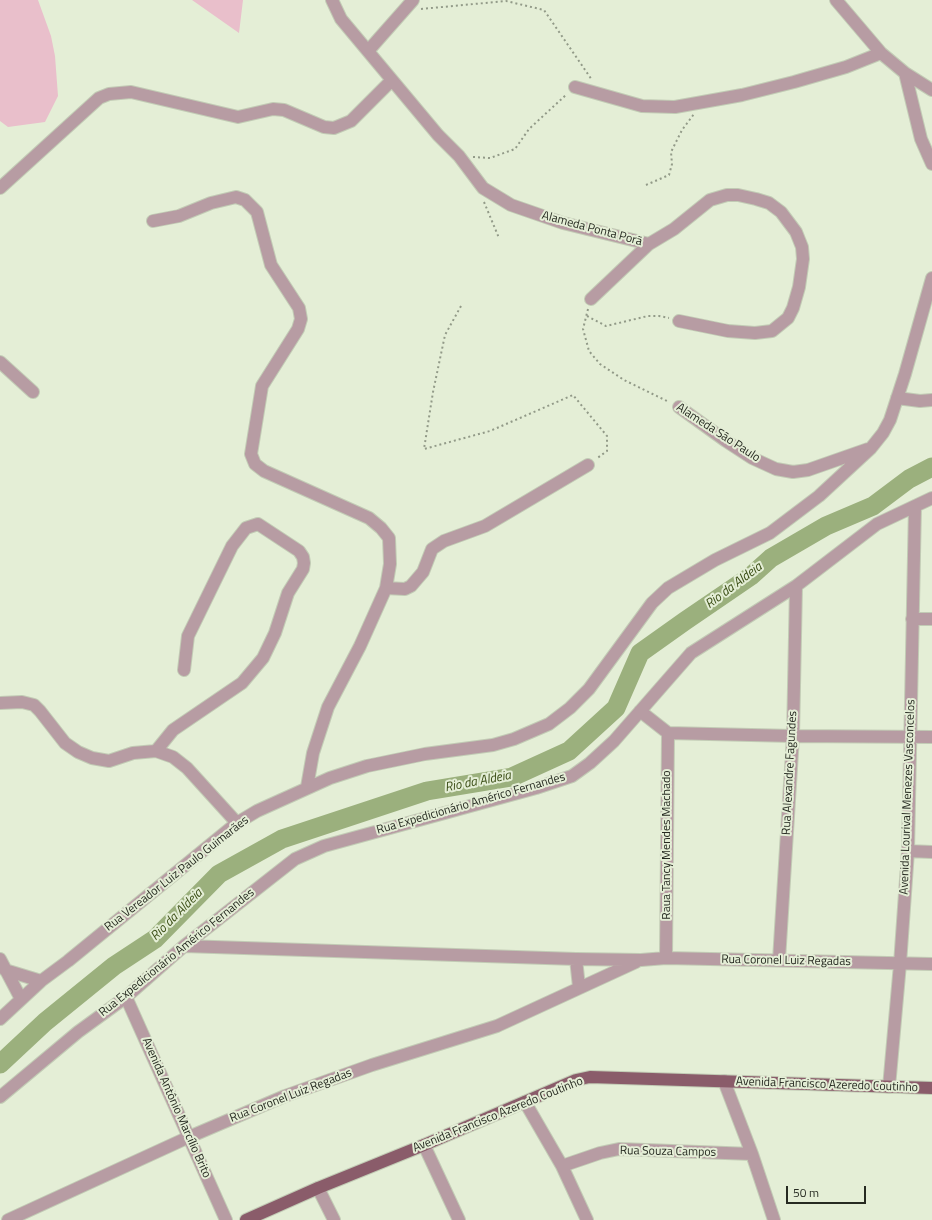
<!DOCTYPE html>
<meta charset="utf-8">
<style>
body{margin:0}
#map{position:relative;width:932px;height:1220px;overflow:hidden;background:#e4eed6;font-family:"Titillium Web",sans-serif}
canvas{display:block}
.scale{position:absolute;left:786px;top:1186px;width:80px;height:18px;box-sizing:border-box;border:2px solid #262a21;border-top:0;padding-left:5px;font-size:12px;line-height:14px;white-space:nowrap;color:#262a21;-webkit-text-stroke:3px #e4eed6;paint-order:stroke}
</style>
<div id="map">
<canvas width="932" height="1220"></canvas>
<div class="scale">50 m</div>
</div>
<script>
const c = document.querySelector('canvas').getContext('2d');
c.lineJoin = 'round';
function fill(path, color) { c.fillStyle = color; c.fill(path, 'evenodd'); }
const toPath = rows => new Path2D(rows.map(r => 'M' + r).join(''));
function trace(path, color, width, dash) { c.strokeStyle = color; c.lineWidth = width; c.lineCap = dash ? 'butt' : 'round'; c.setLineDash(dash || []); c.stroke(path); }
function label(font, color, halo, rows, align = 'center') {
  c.font = font + ' "Titillium Web",sans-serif'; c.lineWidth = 4; c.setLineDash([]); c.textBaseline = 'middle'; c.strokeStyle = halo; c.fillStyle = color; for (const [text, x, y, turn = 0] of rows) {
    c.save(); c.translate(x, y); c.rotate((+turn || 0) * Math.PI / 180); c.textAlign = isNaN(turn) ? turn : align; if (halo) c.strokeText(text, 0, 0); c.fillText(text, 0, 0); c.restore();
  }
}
fill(toPath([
 [0,0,38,0,51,36,55,56,58,96,45,122,8,127,0,121],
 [192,0,243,0,239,33]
]), '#e9bfcb');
trace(toPath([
 [0,1064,45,1022,114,966,155,939,219,874,282,839,427,791,512,777,569,751,616,708,640,653,685,621,751,576,771,558,826,526,873,506,909,479,932,467]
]), '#9bb07d', 19);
const minor = toPath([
 [332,0,341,19,438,135,459,156,483,188,511,205,563,223,649,244,674,229,710,200,727,195,738,195,756,199,769,203,781,212,796,232,802,247,803,259,799,287,793,308,788,318,772,331,755,333,728,331,679,321],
 [836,0,881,53,905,73,921,139,932,164],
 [368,51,413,0],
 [905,73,932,90],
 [575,87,642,106,675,107,742,95,794,82,846,67,881,53],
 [0,188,99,98,109,94,131,92,238,117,273,109,284,110,324,127,334,128,351,121,392,80],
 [153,221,179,216,211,203,236,197,245,200,257,212,271,265,299,308,301,319,298,329,262,386,251,454,255,464,264,471,369,518,381,528,389,538,390,564,386,588,360,646,328,707,313,753,307,787],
 [591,299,649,244],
 [0,362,33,392],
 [897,398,920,401,932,400],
 [679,407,726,441,752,458,776,469,793,472,808,470,868,449],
 [386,588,405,589,411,586,423,572,432,549,444,541,485,526,588,465],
 [912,619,932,619],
 [0,703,22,702,34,705,40,711,65,743,78,752,92,758,109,761,133,753,156,751,173,757,187,768,237,823],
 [640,711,668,733,793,736,932,737],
 [156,751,173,730,242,683,263,658,275,633,288,593,303,569,304,563,303,557,299,551,258,524,246,528,232,546,188,636,184,670],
 [908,851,932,852],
 [184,946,576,959,641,960,666,958,932,964],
 [666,958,668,733],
 [0,959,21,999],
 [576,959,579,987],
 [779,960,793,736,796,586],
 [5,970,41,981],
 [126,997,226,1220],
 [0,1019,41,981,68,961,237,823,257,811,330,778,367,766,425,754,493,745,514,739,549,724,570,708,589,689,652,603,668,588,715,560,770,533,819,496,871,448,883,433,890,420,905,374,932,278],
 [724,1081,752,1154],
 [889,1087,900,964,908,851,915,506],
 [0,1097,78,1032,126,997,184,946,295,859,324,846,536,788,572,776,590,763,614,741,691,653,796,586,877,524,932,498],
 [525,1102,562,1166,587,1220],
 [424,1145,459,1220],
 [562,1166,600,1153,619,1149,752,1154,774,1220],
 [318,1188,334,1220],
 [8,1220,189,1137,285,1096,372,1065,497,1026,636,962]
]);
const major = toPath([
 [246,1220,318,1188,424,1145,576,1080,590,1077,932,1088]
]);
trace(minor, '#c2cbb5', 14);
trace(major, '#c2cbb5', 14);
trace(toPath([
 [421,9,506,1,544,10,592,80],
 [473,157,490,158,515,149,529,129,567,94],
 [646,185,669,175,672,164,671,152,682,130,694,114],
 [484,202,499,238],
 [461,306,445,335,433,392,424,449,490,431,573,395,607,436,607,451,596,459],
 [588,309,583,329,589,351,600,364,624,380,669,402],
 [587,316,606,326,648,316,659,316,669,318]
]), '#929a88', 2, [2, 3]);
trace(minor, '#b79ca3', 12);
trace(major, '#8a5c6a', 12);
label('12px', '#262a21', '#e4eed6', [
 ["Alameda Ponta Porã",592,229,15],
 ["Alameda São Paulo",718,433,33],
 ["Rua Alexandre Fagundes",790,773,-87],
 ["Avenida Lourival Menezes Vasconcelos",908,797,-88],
 ["Rua Expedicionário Américo Fernandes",471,804,-16],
 ["Raua Tancy Mendes Machado",667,845,-90],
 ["Rua Vereador Luiz Paulo Guimarães",177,874,-38],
 ["Rua Expedicionário Américo Fernandes",177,953,-39],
 ["Rua Coronel Luiz Regadas",786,961,1],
 ["Avenida Francisco Azeredo Coutinho",827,1085,2],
 ["Rua Coronel Luiz Regadas",291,1096,-21],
 ["Avenida Antônio Marcílio Brito",176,1108,66],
 ["Avenida Francisco Azeredo Coutinho",498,1115,-22],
 ["Rua Souza Campos",668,1152,1]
]);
label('italic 13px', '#3b4e16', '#e4eed6', [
 ["Rio da Aldeia",734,586,-37],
 ["Rio da Aldeia",478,782,-11],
 ["Rio da Aldeia",177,915,-45]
]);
</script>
